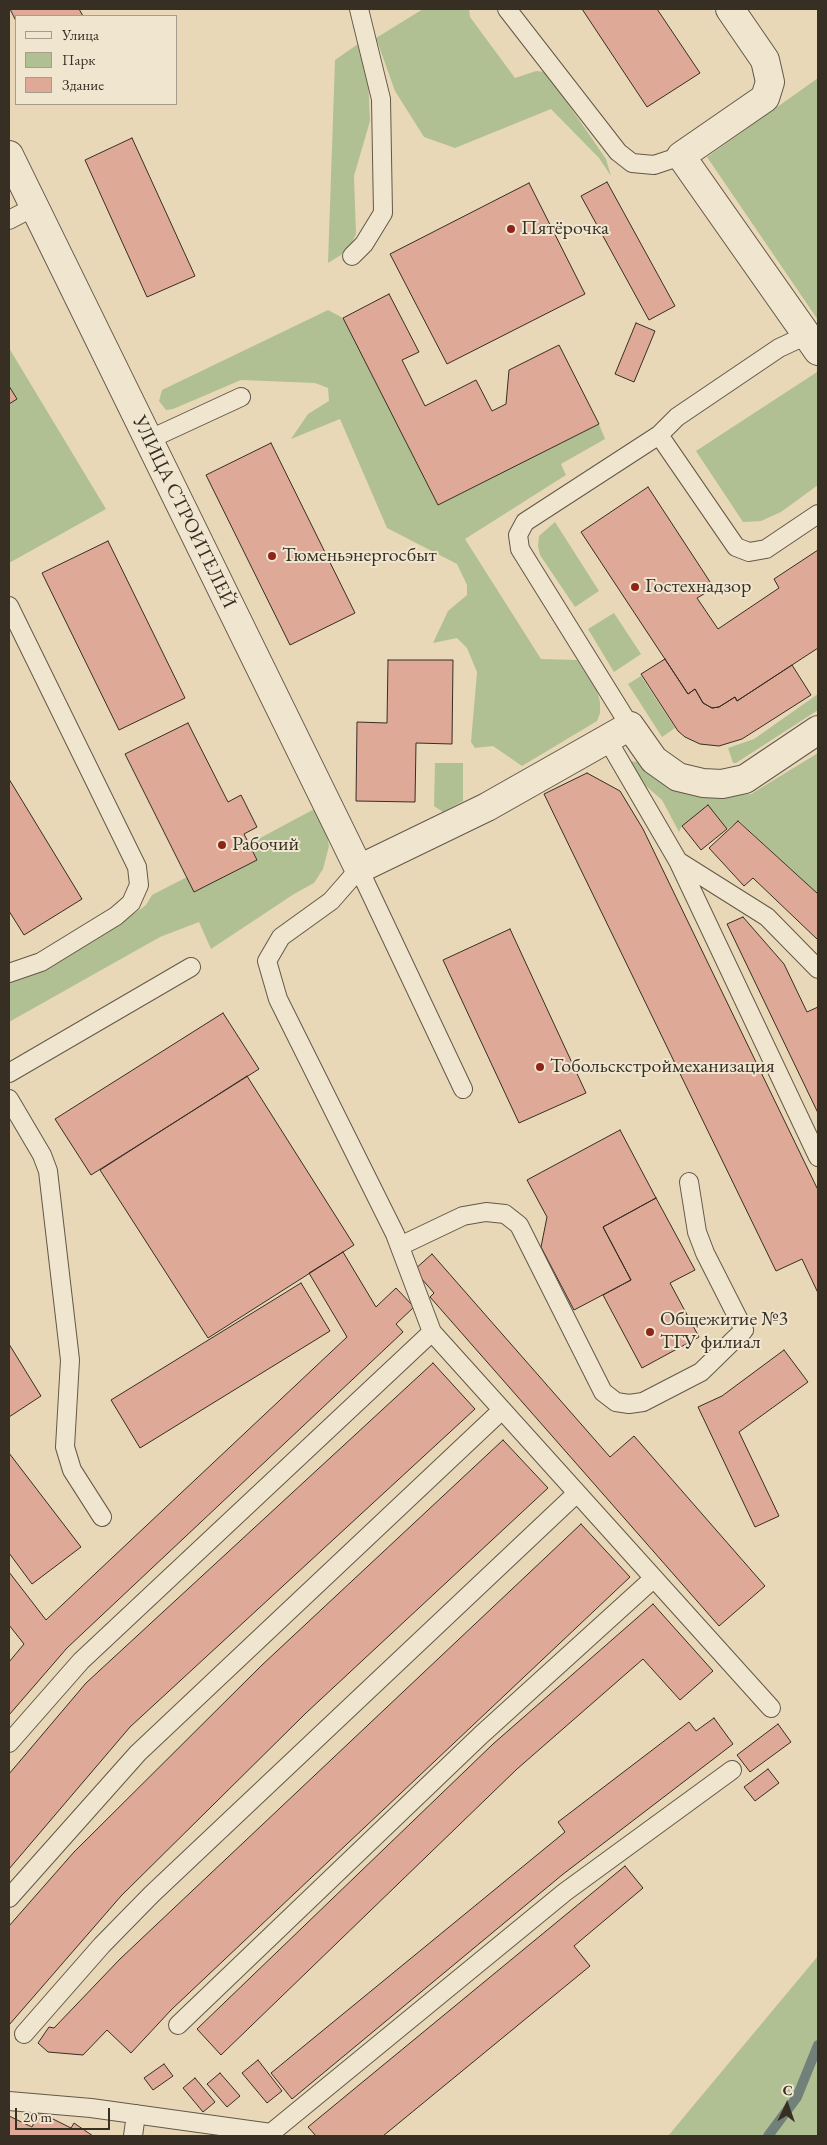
<!DOCTYPE html>
<meta charset="utf-8">
<style>
body{margin:0}
#map{position:relative;width:827px;height:2145px;overflow:hidden;background:#e8d8b7;font-family:"EB Garamond",serif}
canvas{display:block}
.frame{position:absolute;inset:0;border:10px solid #372e24;pointer-events:none}
.legend{position:absolute;left:15px;top:15px;width:162px;height:90px;box-sizing:border-box;background:#f0e6d0;border:1px solid #a69c8b;margin:0;padding:6px 9px;list-style:none;font-size:15px;color:#372e24}
.legend li{display:flex;align-items:center;gap:10px;height:25px}
.legend b{width:25px;border:1px solid #a69c8b}
.north{position:absolute;left:762px;top:2080px;width:50px;height:50px;-webkit-text-stroke:4px #f0e6d0;paint-order:stroke;rotate:3deg;font-size:14px;font-weight:700;line-height:20px;text-align:center;color:#372e24}
.north::after{content:'';display:block;margin:auto;width:18px;height:22px;background:#372e24;clip-path:polygon(50% 0,100% 100%,50% 72%,0 100%)}
.scale{position:absolute;left:15px;top:2108px;width:95px;height:22px;box-sizing:border-box;border:2px solid #372e24;border-top:0;padding-left:6px;font-size:15px;line-height:18px;white-space:nowrap;color:#372e24;-webkit-text-stroke:4px #f0e6d0;paint-order:stroke}
</style>
<div id="map">
<canvas width="827" height="2145"></canvas>
<div class="frame"></div>
<ul class="legend">
<li><b style="height:6px;background:#f0e6d0"></b>Улица</li>
<li><b style="height:14px;background:#b0c093"></b>Парк</li>
<li><b style="height:14px;background:#dea997"></b>Здание</li>
</ul>
<div class="north">С</div>
<div class="scale">20 m</div>
</div>
<script>
const c = document.querySelector('canvas').getContext('2d');
c.lineJoin = 'round';
function fill(path, color) { c.fillStyle = color; c.fill(path, 'evenodd'); }
const toPath = rows => new Path2D(rows.map(r => 'M' + r).join(''));
function trace(path, color, width, dash) { c.strokeStyle = color; c.lineWidth = width; c.lineCap = dash ? 'butt' : 'round'; c.setLineDash(dash || []); c.stroke(path); }
function label(font, color, halo, rows, align = 'center') {
  c.font = font + ' "EB Garamond",serif'; c.lineWidth = 4; c.setLineDash([]); c.textBaseline = 'middle'; c.strokeStyle = halo; c.fillStyle = color; for (const [text, x, y, turn = 0] of rows) {
    c.save(); c.translate(x, y); c.rotate((+turn || 0) * Math.PI / 180); c.textAlign = isNaN(turn) ? turn : align; if (halo) c.strokeText(text, 0, 0); c.fillText(text, 0, 0); c.restore();
  }
}
fill(toPath([
 [423,9,469,9,470,17,515,78,536,71,546,72,606,159,611,176,599,158,551,109,455,148,424,137,395,91,376,38],
 [358,44,368,77,370,121,354,176,356,234,349,250,328,263,335,60],
 [818,78,818,320,707,157],
 [328,310,343,318,438,505,599,424,605,439,561,464,566,475,465,539,541,659,577,660,597,691,600,702,600,713,597,721,522,766,493,746,475,748,471,742,477,672,467,648,457,638,433,643,448,611,467,595,467,585,457,564,387,528,340,419,291,439,308,414,329,401,328,388,315,383,241,380,173,409,166,410,159,401,162,390],
 [9,348,106,509,9,563],
 [817,372,818,485,781,512,761,521,743,522,696,451],
 [555,522,599,591,575,607,540,555,538,546,539,536],
 [614,613,641,654,614,672,588,629],
 [641,676,675,728,662,737,628,684],
 [818,694,818,710,736,763,733,763,728,748,754,739],
 [818,753,818,894,739,821,727,829,708,806,682,826,679,832,662,800,637,778,630,761,638,762,725,796,751,794],
 [435,763,463,763,463,801,443,812,434,806],
 [318,807,323,817,329,846,323,869,314,883,294,894,211,949,199,922,160,937,9,1022,9,983,123,922,146,905,152,895,187,877,257,860,249,844],
 [818,1956,818,2136,668,2136]
]), '#b0c093');
trace(toPath([
 [768,2136,797,2097,818,2045]
]), '#718179', 10);
const building = toPath([
 [10,9,79,9,83,16,16,16,16,21,10,9],
 [582,9,657,9,700,73,647,107,582,9],
 [132,138,195,276,147,297,85,160,132,138],
 [607,182,675,306,649,320,581,196,607,182],
 [529,183,585,294,447,364,390,254,529,183],
 [389,294,419,352,402,360,425,406,476,380,492,411,506,404,509,370,559,345,599,424,438,505,343,318,389,294],
 [636,323,655,331,634,382,615,374,636,323],
 [9,386,17,399,9,404,9,386],
 [271,443,355,613,290,645,206,475,271,443],
 [648,487,714,588,697,598,718,629,779,588,774,579,818,550,818,648,737,701,735,697,719,707,712,708,703,703,695,689,688,694,581,532,648,487],
 [108,541,185,698,119,730,42,573,108,541],
 [665,659,688,694,695,689,703,703,712,708,719,707,735,697,737,701,792,665,811,695,742,739,719,746,700,744,685,737,678,731,641,674,665,659],
 [388,660,453,660,452,744,416,743,415,802,356,801,357,722,387,723,388,660],
 [188,723,228,802,241,795,257,827,244,834,257,860,194,892,125,754,188,723],
 [587,773,620,791,643,829,818,1190,818,1293,802,1259,776,1271,544,794,587,773],
 [9,779,82,899,24,935,9,911,9,779],
 [708,805,727,829,701,850,682,826,708,805],
 [738,821,818,894,818,940,753,878,744,886,709,848,738,821],
 [743,917,784,964,807,1012,818,1007,818,1113,727,924,743,917],
 [510,929,586,1093,519,1123,443,960,510,929],
 [223,1013,259,1069,91,1175,55,1119,223,1013],
 [247,1076,354,1245,208,1338,100,1170,247,1076],
 [620,1130,656,1198,603,1227,631,1280,574,1310,541,1247,547,1217,527,1180,620,1130],
 [656,1198,695,1270,670,1283,699,1337,642,1368,603,1295,631,1280,603,1227,656,1198],
 [343,1252,376,1307,396,1288,414,1307,396,1324,403,1332,67,1648,9,1715,9,1662,24,1644,9,1625,9,1572,46,1620,347,1337,309,1273,343,1252],
 [432,1254,610,1457,634,1436,765,1586,719,1626,430,1297,434,1293,414,1270,432,1254],
 [301,1283,330,1331,140,1448,111,1400,301,1283],
 [9,1344,41,1396,9,1417,9,1344],
 [784,1350,808,1382,739,1432,779,1516,755,1527,698,1407,722,1396,784,1350],
 [433,1363,475,1409,130,1727,9,1869,9,1774,86,1683,433,1363],
 [503,1440,548,1488,306,1713,121,1896,9,2025,9,1926,74,1852,262,1665,503,1440],
 [9,1453,81,1547,32,1584,9,1553,9,1453],
 [581,1524,630,1577,171,2010,131,2053,107,2030,83,2055,48,2052,38,2043,49,2027,54,2028,120,1959,581,1524],
 [653,1604,713,1671,680,1700,643,1659,517,1769,221,2055,197,2029,493,1744,653,1604],
 [714,1718,733,1744,562,1875,292,2099,271,2073,565,1832,558,1822,689,1722,696,1731,714,1718],
 [778,1724,791,1742,750,1772,737,1755,778,1724],
 [768,1769,779,1783,755,1801,744,1787,768,1769],
 [625,1866,643,1888,574,1946,590,1966,383,2136,316,2136,308,2127,625,1866],
 [258,2060,282,2091,267,2103,242,2073,258,2060],
 [164,2064,173,2076,153,2090,144,2078,164,2064],
 [220,2073,240,2096,227,2107,207,2084,220,2073],
 [195,2078,215,2102,203,2112,183,2088,195,2078],
 [39,2112,71,2128,74,2123,93,2136,9,2136,9,2116,32,2127,39,2112]
]);
fill(building, '#dea997');
trace(building, '#372e24', 1);
const service = toPath([
 [507,9,618,152,632,163,654,165,681,156],
 [9,220,34,207],
 [352,256,364,244,383,213,381,99,359,9],
 [659,435,736,547,749,552,766,549,818,514],
 [148,440,241,397],
 [9,606,137,867,139,885,131,903,116,916,41,962,9,973],
 [630,726,520,549,518,535,525,522,659,435,677,417,779,348,807,335],
 [607,739,678,861,767,917,818,969],
 [678,861,818,1157],
 [9,1073,191,967],
 [463,1089,359,869,331,901,281,937,267,961,278,999,395,1234,432,1332,771,1708],
 [9,1099,42,1155,48,1171,70,1360,65,1447,72,1470,102,1517],
 [400,1246,463,1216,486,1212,505,1214,519,1225,603,1392,616,1402,629,1404,643,1402,701,1372,744,1330,705,1253,697,1232,689,1182],
 [9,1743,81,1661,432,1332],
 [9,1898,138,1753,502,1410],
 [178,2025,481,1735,654,1578],
 [24,2034,102,1945,152,1894,577,1493],
 [9,2101,91,2108,271,2133,274,2136],
 [271,2133,565,1892,732,1770],
 [133,2136,136,2114]
]);
const minor = toPath([
 [730,9,765,60,770,82,765,98,681,156,818,351],
 [9,155,359,869,487,807,630,726,654,760,678,777,703,783,722,784,745,779,818,730]
]);
trace(service, '#635849', 20);
trace(minor, '#635849', 30);
trace(service, '#f0e6d0', 18);
trace(minor, '#f0e6d0', 28);
for (const [x, y, r, color] of [
 [511,229,5,"#8f2418"],
 [272,556,5,"#8f2418"],
 [635,587,5,"#8f2418"],
 [222,845,5,"#8f2418"],
 [540,1067,5,"#8f2418"],
 [650,1332,5,"#8f2418"]
]) { const dot = new Path2D(); dot.arc(x, y, r, 0, 2 * Math.PI); c.fillStyle = color; c.fill(dot); trace(dot, '#f0e6d0', 2); }
label('20px', '#372e24', '#f0e6d0', [
 ["Пятёрочка",521,229],
 ["Тюменьэнергосбыт",282,556],
 ["Гостехнадзор",645,587],
 ["Рабочий",232,845],
 ["Тобольскстроймеханизация",550,1067],
 ["Общежитие №3",660,1320],
 ["ТГУ филиал",660,1343]
], 'left');
label('20px', '#372e24', '#f0e6d0', [
 ["УЛИЦА СТРОИТЕЛЕЙ",184,512,64]
]);
</script>
